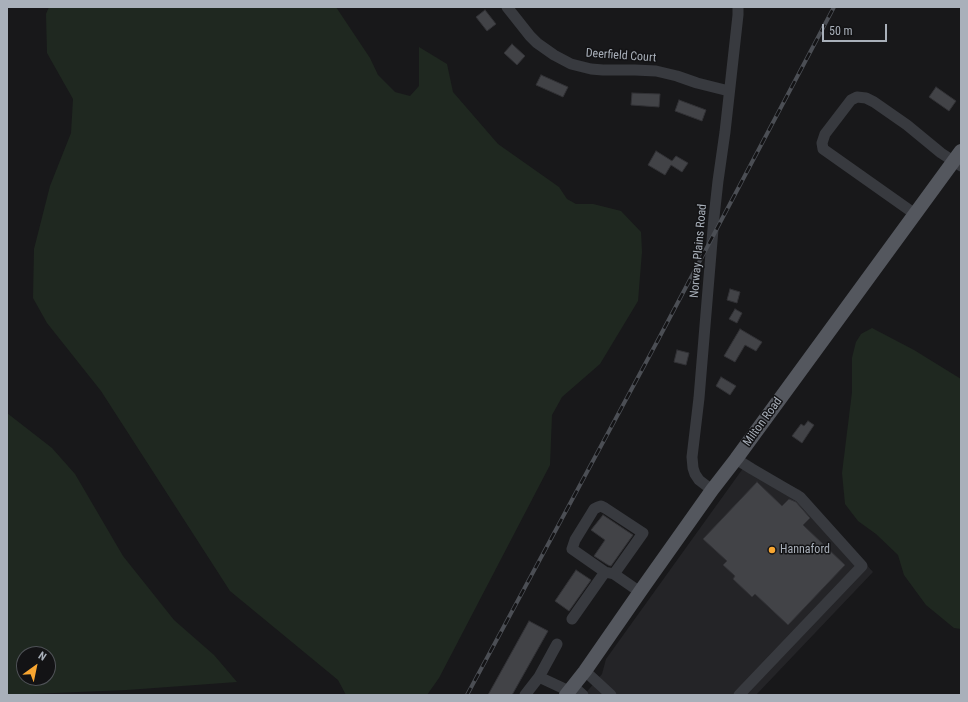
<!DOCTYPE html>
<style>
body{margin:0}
#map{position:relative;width:968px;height:702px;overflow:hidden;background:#18181a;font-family:"Roboto Condensed",sans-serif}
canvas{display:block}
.frame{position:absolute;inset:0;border:8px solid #a9b0ba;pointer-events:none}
.north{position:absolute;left:16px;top:646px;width:40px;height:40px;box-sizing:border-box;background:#131315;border:1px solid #4f5257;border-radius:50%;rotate:33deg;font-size:11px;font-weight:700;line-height:16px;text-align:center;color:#a9b0ba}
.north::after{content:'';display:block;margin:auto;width:14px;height:18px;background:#f8a631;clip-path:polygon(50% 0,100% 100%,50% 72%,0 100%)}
.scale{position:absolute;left:822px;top:24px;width:65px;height:18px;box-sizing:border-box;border:2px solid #a9b0ba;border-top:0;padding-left:5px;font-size:12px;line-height:14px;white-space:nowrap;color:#a9b0ba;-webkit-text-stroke:3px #131315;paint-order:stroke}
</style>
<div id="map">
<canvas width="968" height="702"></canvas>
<div class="frame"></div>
<div class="north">N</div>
<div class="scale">50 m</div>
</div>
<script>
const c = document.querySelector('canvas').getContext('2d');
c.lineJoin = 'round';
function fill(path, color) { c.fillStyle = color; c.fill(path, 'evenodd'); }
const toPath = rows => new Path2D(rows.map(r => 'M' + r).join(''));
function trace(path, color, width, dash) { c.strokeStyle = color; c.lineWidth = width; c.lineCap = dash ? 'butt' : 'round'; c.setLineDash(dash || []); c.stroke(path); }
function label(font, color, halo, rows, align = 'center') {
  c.font = font + ' "Roboto Condensed",sans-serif'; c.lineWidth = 3; c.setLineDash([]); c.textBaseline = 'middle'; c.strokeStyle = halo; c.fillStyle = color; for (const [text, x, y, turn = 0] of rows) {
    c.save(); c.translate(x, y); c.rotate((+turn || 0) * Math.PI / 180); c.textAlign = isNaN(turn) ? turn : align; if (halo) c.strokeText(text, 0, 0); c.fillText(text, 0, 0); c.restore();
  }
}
fill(toPath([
 [749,460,753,467,800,490,873,572,756,695,584,695,602,674,606,659]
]), '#242427');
fill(toPath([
 [49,7,336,7,370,58,378,75,395,92,410,96,419,86,419,47,447,64,453,92,498,144,559,187,567,199,576,204,593,204,621,211,641,232,642,252,638,301,600,364,562,397,552,415,550,465,439,678,427,695,346,695,338,680,230,591,101,391,47,323,33,298,34,249,50,186,71,133,73,99,47,53,46,14],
 [872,328,914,350,961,379,961,629,954,628,926,605,904,575,898,555,876,534,858,521,845,504,842,473,852,392,852,358,856,342,861,334],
 [7,413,52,448,75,474,123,556,174,620,214,655,237,682,127,690,7,695],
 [24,654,48,654,48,678,24,678]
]), '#1f2820');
const building = toPath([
 [485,10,496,24,487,31,476,17,485,10],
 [512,44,525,56,517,65,504,53,512,44],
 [541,75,568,87,563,97,536,85,541,75],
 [936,87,956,101,949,111,929,97,936,87],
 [632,93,660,94,659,107,631,105,632,93],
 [679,100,706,110,702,121,675,111,679,100],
 [656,151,672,161,676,156,688,163,682,172,671,165,665,175,648,165,656,151],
 [730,289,740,292,737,303,727,300,730,289],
 [735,309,742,313,737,323,729,319,735,309],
 [740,329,762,342,756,351,745,345,735,362,724,356,740,329],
 [677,350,689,353,686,365,674,362,677,350],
 [721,377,736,386,730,395,716,386,721,377],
 [808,421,814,425,802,443,792,436,801,424,804,426,808,421],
 [757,482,782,506,789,499,796,502,810,518,803,525,845,565,788,625,755,594,752,597,733,579,735,576,723,565,727,561,703,539,757,482],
 [603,515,633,535,611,566,608,565,594,556,605,540,591,530,603,515],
 [576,570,591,580,569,611,555,601,576,570],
 [529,621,548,631,512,695,488,695,529,621]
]);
fill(building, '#424347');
trace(building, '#323236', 1);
trace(toPath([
 [507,7,530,36,537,43,554,55,571,64,591,69,603,70,635,70,656,71,677,76,697,83,729,91],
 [915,214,823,149,822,143,825,134,851,100,857,97,866,98,874,102,907,125,941,153,961,166],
 [736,459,752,469,800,497,862,566,739,695],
 [712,490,699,480,695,474,693,468,692,457,699,398,714,217,718,181,725,132,738,15,738,7],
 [614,574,643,533,605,508,601,506,598,507,594,509,591,514,575,540,572,549,605,572,614,574,640,592],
 [572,619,605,572],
 [585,671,611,695],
 [539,677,557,644],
 [573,686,583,695],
 [525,695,539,677,569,691]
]), '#383a3f', 11);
trace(toPath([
 [566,695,585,671,644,586,712,490,736,459,961,151]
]), '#54575e', 14);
const rail = toPath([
 [467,695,658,340,834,7]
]);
trace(rail, '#4b4e54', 4);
trace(rail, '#131315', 2.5, [8]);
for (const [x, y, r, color] of [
 [772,550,4,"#f8a631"]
]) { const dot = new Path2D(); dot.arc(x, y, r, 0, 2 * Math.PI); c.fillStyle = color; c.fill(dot); trace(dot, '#131315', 1.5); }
label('12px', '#a9b0ba', '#131315', [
 ["Deerfield Court",621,56,4],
 ["Norway Plains Road",699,251,-85],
 ["Milton Road",763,422,-54]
]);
label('12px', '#a9b0ba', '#131315', [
 ["Hannaford",780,550]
], 'left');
</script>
